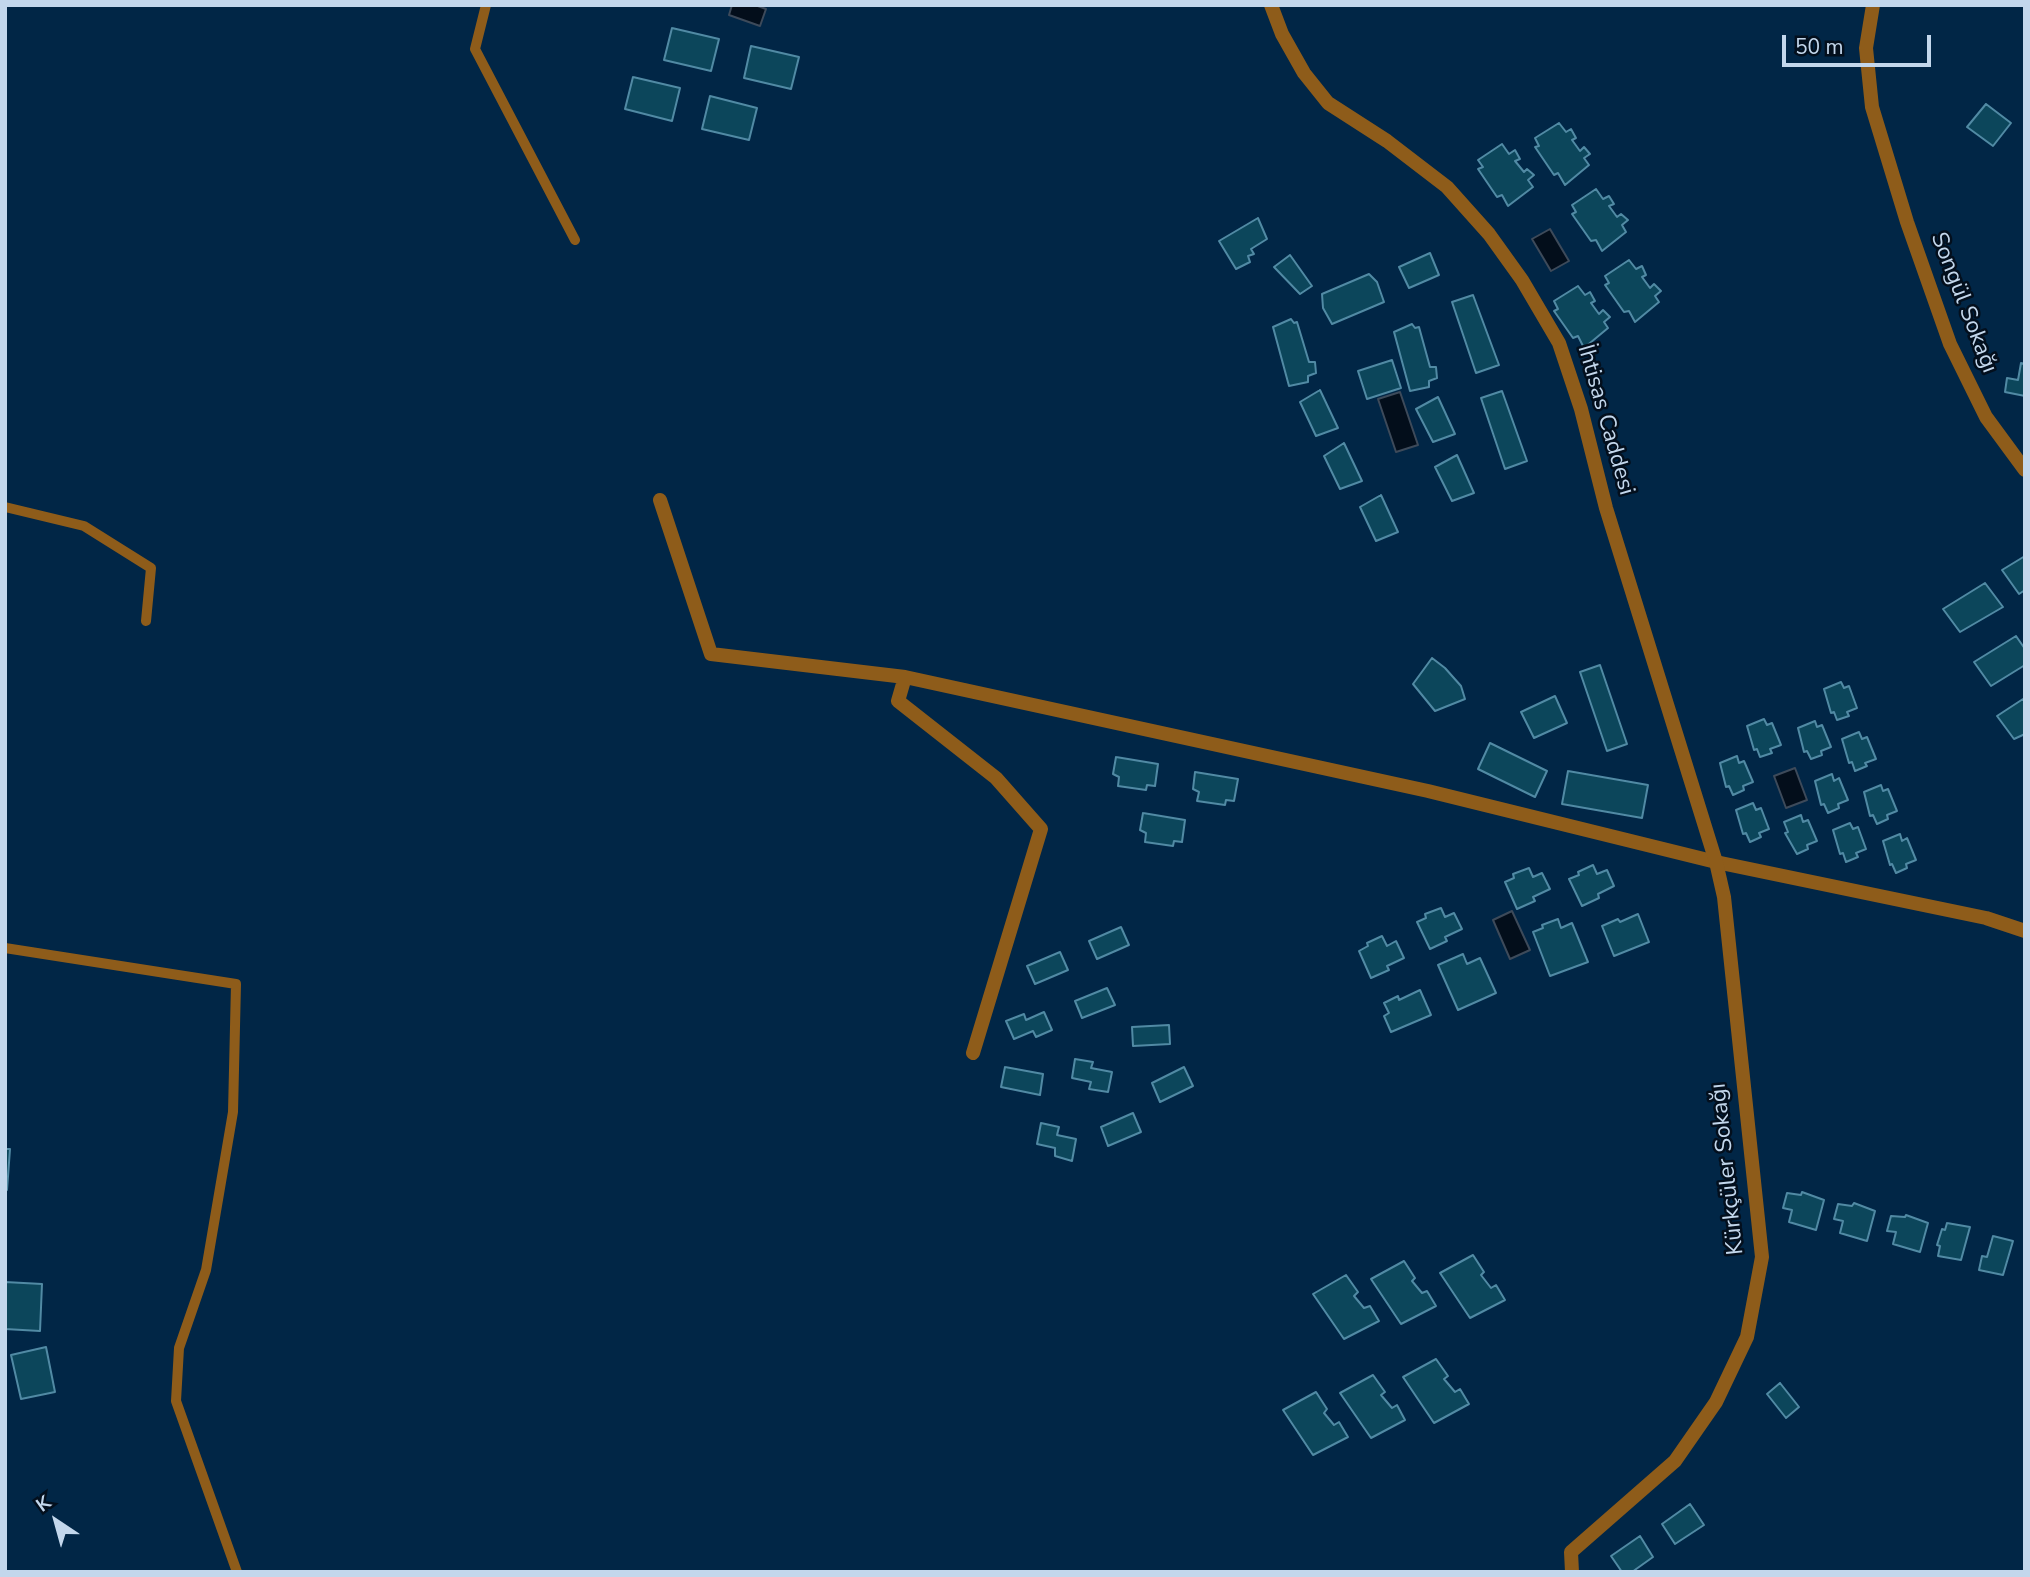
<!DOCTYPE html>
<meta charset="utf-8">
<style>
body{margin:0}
#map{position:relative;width:2030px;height:1577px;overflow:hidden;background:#012646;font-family:"Nunito Sans",sans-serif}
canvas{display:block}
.frame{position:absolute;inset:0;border:7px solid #c3d7ec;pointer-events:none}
.north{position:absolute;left:21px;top:1486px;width:70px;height:70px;-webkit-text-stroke:5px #030f1d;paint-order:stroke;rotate:324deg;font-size:19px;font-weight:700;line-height:28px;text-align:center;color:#c3d7ec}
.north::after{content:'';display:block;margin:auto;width:24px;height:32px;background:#c3d7ec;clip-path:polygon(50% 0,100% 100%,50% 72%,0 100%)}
.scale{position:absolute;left:1782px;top:35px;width:149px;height:32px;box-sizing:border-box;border:4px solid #c3d7ec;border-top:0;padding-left:9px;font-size:21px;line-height:24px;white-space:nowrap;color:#c3d7ec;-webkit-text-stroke:5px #030f1d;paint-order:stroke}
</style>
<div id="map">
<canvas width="2030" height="1577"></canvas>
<div class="frame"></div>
<div class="north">K</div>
<div class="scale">50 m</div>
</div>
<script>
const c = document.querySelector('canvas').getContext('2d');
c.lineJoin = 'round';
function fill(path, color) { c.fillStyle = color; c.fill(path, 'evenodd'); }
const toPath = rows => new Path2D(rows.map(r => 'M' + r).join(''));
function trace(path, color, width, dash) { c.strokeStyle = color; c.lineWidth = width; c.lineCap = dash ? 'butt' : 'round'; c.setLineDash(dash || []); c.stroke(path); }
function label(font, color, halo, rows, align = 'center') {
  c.font = font + ' "Nunito Sans",sans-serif'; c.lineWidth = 5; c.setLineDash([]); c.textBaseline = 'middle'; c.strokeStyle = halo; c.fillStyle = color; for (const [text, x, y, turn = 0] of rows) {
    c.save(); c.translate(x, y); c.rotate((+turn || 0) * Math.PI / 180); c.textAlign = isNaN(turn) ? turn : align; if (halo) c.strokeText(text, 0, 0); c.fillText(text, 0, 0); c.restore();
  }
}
const water = toPath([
 [732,5,755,5,766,9,760,26,729,15,732,5],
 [1550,229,1569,261,1551,271,1532,239,1550,229],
 [1400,392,1418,445,1396,452,1378,399,1400,392],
 [1795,768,1807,800,1786,808,1774,776,1795,768],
 [1512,911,1530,950,1510,959,1493,920,1512,911]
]);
fill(water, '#030e1b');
trace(water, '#3d4a5a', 2);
const building = toPath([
 [672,28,719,39,711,71,664,60,672,28],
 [751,46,799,57,791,89,744,78,751,46],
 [633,77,680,88,672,121,625,109,633,77],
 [710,96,757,108,749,140,702,129,710,96],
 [1986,104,2011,123,1993,146,1967,127,1986,104],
 [1559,123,1566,132,1571,129,1576,138,1572,140,1580,151,1584,147,1590,154,1584,158,1589,165,1565,185,1558,173,1554,175,1535,147,1539,146,1535,138,1559,123],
 [1502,144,1509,154,1515,150,1520,159,1515,161,1524,172,1527,169,1534,175,1528,180,1533,187,1508,206,1502,195,1497,197,1478,169,1483,167,1478,160,1502,144],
 [1596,189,1603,199,1609,196,1614,204,1609,206,1617,217,1621,214,1628,220,1622,225,1626,232,1602,251,1596,240,1591,241,1572,214,1576,212,1572,205,1596,189],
 [1258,218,1267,239,1251,249,1254,254,1248,256,1250,262,1236,269,1219,241,1258,218],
 [1430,253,1439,275,1409,288,1399,267,1430,253],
 [1290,255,1312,286,1300,294,1274,267,1290,255],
 [1629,260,1636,269,1642,266,1646,275,1642,277,1650,288,1654,284,1661,291,1655,296,1659,302,1635,322,1629,311,1624,312,1605,285,1609,283,1605,276,1629,260],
 [1369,274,1377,282,1384,302,1332,324,1323,308,1322,294,1369,274],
 [1578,286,1585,295,1590,292,1595,301,1591,303,1599,314,1603,310,1610,317,1604,322,1608,328,1584,348,1578,336,1573,338,1554,311,1558,309,1554,301,1578,286],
 [1473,295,1499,365,1476,373,1452,302,1473,295],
 [1291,319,1294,323,1297,322,1309,362,1315,362,1316,373,1308,376,1308,382,1289,386,1273,327,1291,319],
 [1412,324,1415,328,1419,327,1430,367,1436,367,1437,378,1429,381,1429,387,1410,391,1394,332,1412,324],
 [1392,360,1401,388,1367,399,1358,371,1392,360],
 [2021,363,2025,364,2025,396,2005,392,2007,378,2018,380,2021,363],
 [1320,390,1338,428,1316,436,1300,402,1320,390],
 [1502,391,1527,461,1505,469,1481,398,1502,391],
 [1438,397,1455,434,1433,442,1416,409,1438,397],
 [1344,443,1362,481,1340,489,1324,456,1344,443],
 [1457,455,1474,493,1452,501,1435,467,1457,455],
 [1381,495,1398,532,1376,541,1360,507,1381,495],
 [2025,556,2025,590,2019,594,2002,570,2025,556],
 [1985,583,2003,607,1960,632,1943,609,1985,583],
 [2016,636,2025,649,2025,665,1991,686,1974,662,2016,636],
 [1432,658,1445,668,1461,686,1465,699,1435,711,1413,684,1432,658],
 [1600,665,1627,744,1607,751,1580,672,1600,665],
 [1841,682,1844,688,1849,686,1857,708,1847,712,1849,716,1837,720,1834,712,1831,713,1824,689,1841,682],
 [1555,696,1567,723,1534,738,1521,712,1555,696],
 [2023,699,2025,702,2025,734,2014,739,1997,716,2023,699],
 [1764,719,1767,725,1772,723,1781,745,1770,749,1772,753,1760,757,1757,749,1754,750,1747,726,1764,719],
 [1815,721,1817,727,1822,725,1831,747,1821,751,1822,755,1811,759,1807,751,1804,752,1798,728,1815,721],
 [1859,732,1862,739,1867,737,1876,759,1865,763,1867,766,1855,771,1852,762,1849,763,1842,739,1859,732],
 [1490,743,1547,771,1535,797,1478,769,1490,743],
 [1737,756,1739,763,1744,761,1753,782,1743,786,1744,790,1733,795,1729,786,1726,787,1720,763,1737,756],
 [1116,757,1158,764,1155,786,1147,785,1146,790,1118,786,1119,777,1113,774,1116,757],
 [1568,771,1648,785,1642,818,1562,804,1568,771],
 [1195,772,1238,779,1234,801,1226,800,1225,805,1197,801,1199,792,1193,789,1195,772],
 [1832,774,1834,781,1839,778,1848,800,1838,804,1839,808,1828,813,1824,804,1821,805,1815,781,1832,774],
 [1881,785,1883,791,1888,789,1897,811,1887,815,1888,819,1877,824,1873,815,1870,816,1864,792,1881,785],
 [1753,803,1756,810,1761,808,1769,829,1759,833,1761,837,1750,842,1746,833,1743,834,1736,810,1753,803],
 [1143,813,1185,820,1182,842,1174,841,1173,846,1145,842,1146,833,1140,830,1143,813],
 [1801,815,1803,822,1808,820,1817,841,1807,845,1808,849,1797,854,1785,833,1788,832,1784,822,1801,815],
 [1850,823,1853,829,1858,827,1866,849,1856,853,1858,857,1846,862,1843,853,1840,854,1833,830,1850,823],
 [1900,834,1902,841,1907,838,1916,860,1906,864,1907,868,1896,873,1892,864,1890,865,1883,841,1900,834],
 [1593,865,1597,874,1607,870,1614,886,1598,894,1599,898,1582,906,1569,879,1579,875,1578,872,1593,865],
 [1529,868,1533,877,1542,873,1550,889,1533,897,1535,901,1517,909,1505,882,1514,878,1513,874,1529,868],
 [1441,908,1445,917,1454,913,1462,929,1445,937,1447,941,1430,949,1417,922,1426,918,1425,914,1441,908],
 [1638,914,1649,942,1614,956,1602,926,1618,919,1620,922,1638,914],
 [1558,919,1561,928,1572,923,1588,962,1550,976,1533,932,1543,928,1542,925,1558,919],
 [1121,927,1129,945,1097,959,1089,941,1121,927],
 [1382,936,1387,946,1396,941,1404,958,1387,966,1389,970,1371,978,1359,951,1368,946,1367,943,1382,936],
 [1060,952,1068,970,1035,984,1027,966,1060,952],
 [1463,954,1467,964,1480,958,1496,993,1458,1010,1438,965,1463,954],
 [1107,988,1115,1005,1082,1018,1075,1001,1107,988],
 [1420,990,1431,1015,1391,1032,1384,1016,1389,1013,1384,1003,1398,996,1399,1000,1420,990],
 [1044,1012,1052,1030,1036,1037,1033,1031,1014,1039,1006,1021,1024,1014,1026,1020,1044,1012],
 [1169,1025,1170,1044,1133,1046,1132,1027,1169,1025],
 [1075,1059,1093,1062,1091,1068,1112,1072,1108,1092,1089,1089,1091,1082,1072,1078,1075,1059],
 [1005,1067,1043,1074,1040,1095,1001,1087,1005,1067],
 [1184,1067,1193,1086,1160,1102,1152,1083,1184,1067],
 [1133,1113,1141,1132,1108,1146,1101,1127,1133,1113],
 [1041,1123,1059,1127,1057,1135,1076,1139,1072,1161,1055,1156,1055,1148,1037,1144,1041,1123],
 [5,1149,10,1149,7,1190,5,1190,5,1149],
 [1802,1192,1824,1200,1816,1230,1789,1222,1792,1210,1783,1208,1787,1193,1801,1195,1802,1192],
 [1854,1203,1875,1211,1867,1241,1840,1233,1843,1221,1834,1219,1838,1204,1852,1206,1854,1203],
 [1906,1215,1928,1223,1920,1252,1893,1244,1896,1232,1887,1231,1891,1216,1905,1217,1906,1215],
 [1947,1223,1970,1227,1961,1260,1938,1256,1940,1246,1937,1245,1942,1229,1945,1230,1947,1223],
 [1993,1236,2013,1241,2003,1275,1979,1270,1982,1256,1987,1257,1993,1236],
 [1473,1255,1484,1272,1481,1275,1491,1288,1496,1285,1505,1300,1470,1318,1440,1273,1473,1255],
 [1404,1261,1415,1278,1412,1281,1422,1293,1427,1291,1436,1306,1401,1324,1371,1279,1404,1261],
 [1346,1275,1358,1292,1354,1296,1364,1308,1370,1306,1379,1321,1344,1339,1313,1294,1346,1275],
 [5,1282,42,1284,40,1331,5,1329,5,1282],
 [46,1347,55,1392,21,1399,11,1355,46,1347],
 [1436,1359,1448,1376,1444,1379,1455,1392,1460,1389,1469,1404,1434,1423,1403,1377,1436,1359],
 [1373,1375,1385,1392,1381,1395,1392,1408,1397,1405,1405,1420,1371,1438,1340,1393,1373,1375],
 [1780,1383,1799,1407,1786,1418,1767,1394,1780,1383],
 [1316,1392,1327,1409,1324,1413,1334,1425,1339,1422,1348,1437,1313,1455,1283,1410,1316,1392],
 [1690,1504,1704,1525,1675,1544,1662,1524,1690,1504],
 [1640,1536,1653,1557,1632,1572,1622,1572,1611,1556,1640,1536]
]);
fill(building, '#0c465b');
trace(building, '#518aa4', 2);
trace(toPath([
 [486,5,475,49,575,240],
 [5,507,84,526,151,568,146,621],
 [5,948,236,984,233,1112,206,1270,179,1348,176,1401,237,1572]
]), '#8e5c1a', 10);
trace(toPath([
 [1873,5,1866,48,1872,107,1907,222,1950,344,1986,417,2025,470],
 [660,500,711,654,905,677,1428,791,1716,862,1986,918,2025,931],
 [905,677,898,701,996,778,1041,829,973,1053]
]), '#8e5c1a', 14);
trace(toPath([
 [1271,5,1282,34,1304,73,1328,103,1387,141,1447,187,1489,234,1522,280,1559,343,1581,409,1606,508,1716,862,1724,897,1762,1257,1747,1337,1716,1402,1675,1461,1571,1552,1572,1572]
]), '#8e5c1a', 14);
label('23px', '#c3d7ec', '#030f1d', [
 ["Songül Sokağı",1963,303,69],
 ["İhtisas Caddesi",1605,420,74],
 ["Kürkçüler Sokağı",1728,1169,-96]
]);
</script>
